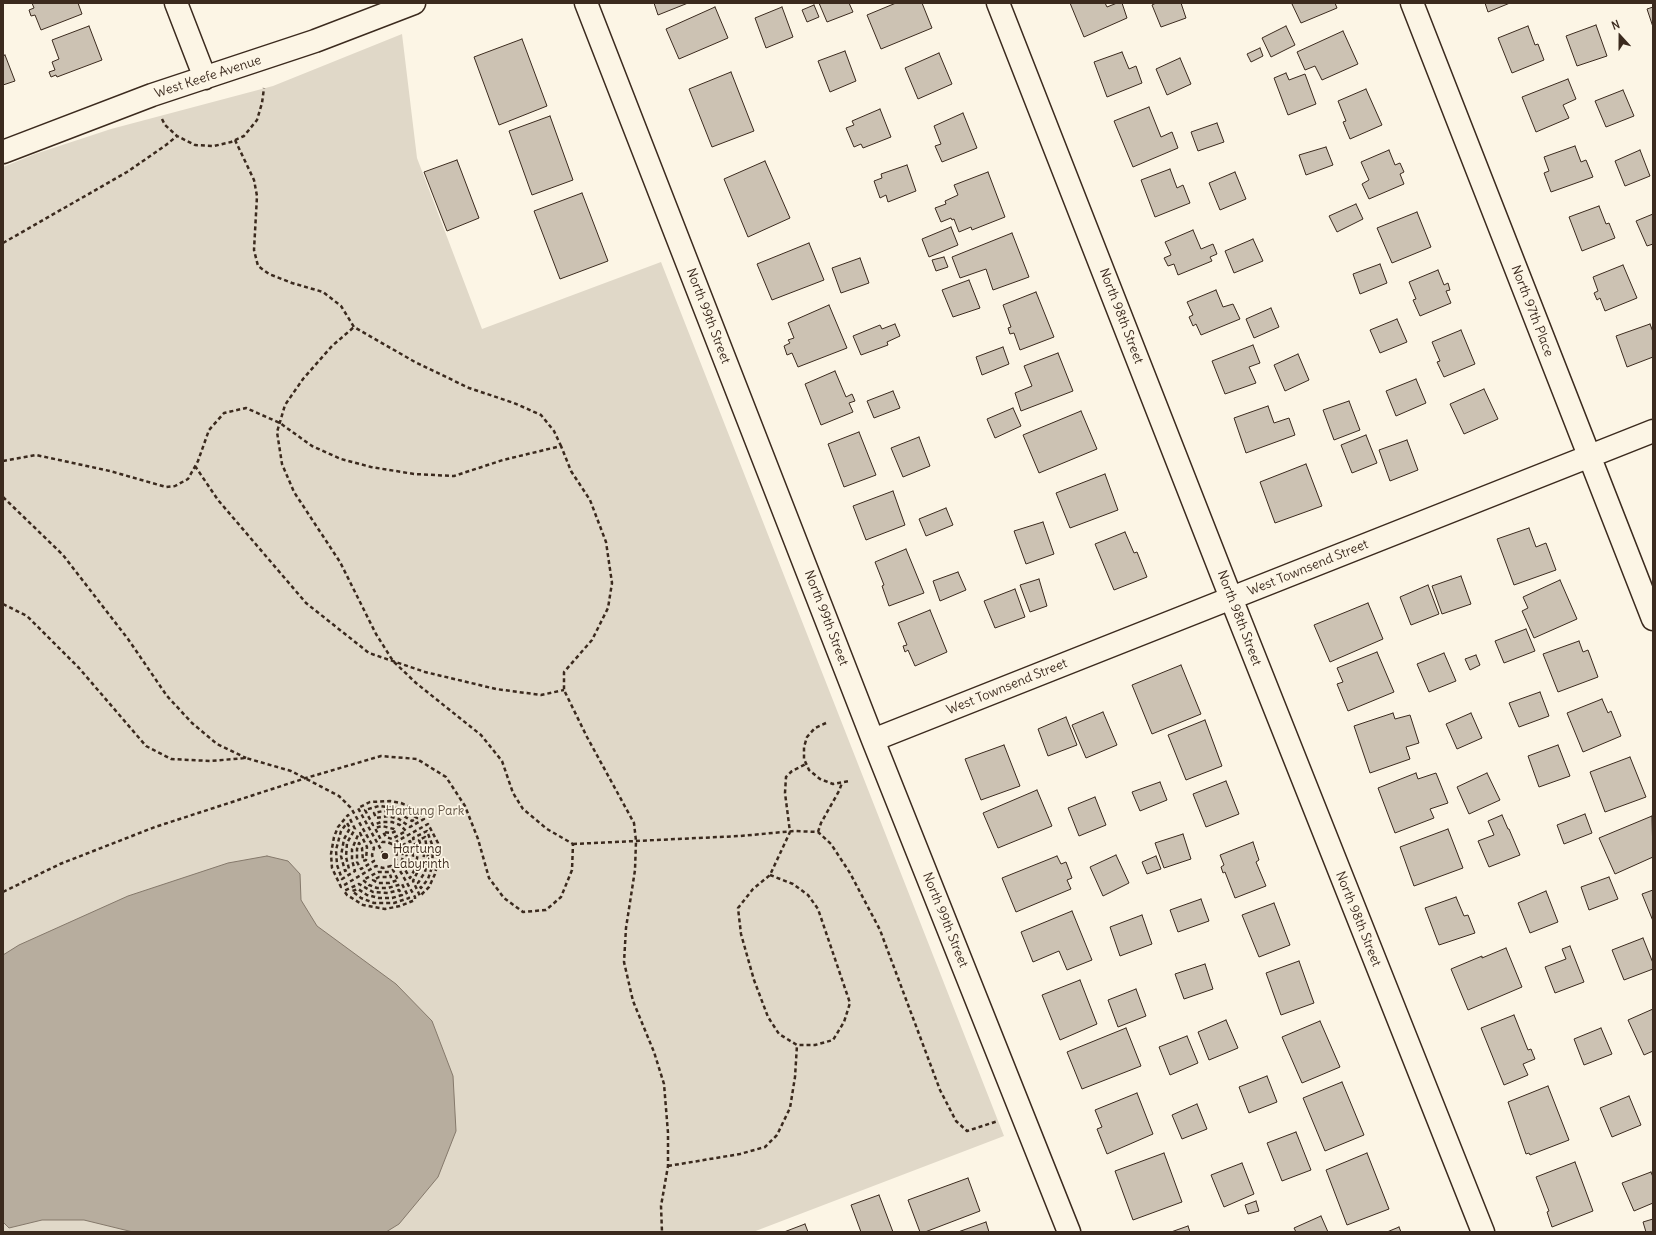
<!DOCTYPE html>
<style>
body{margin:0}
#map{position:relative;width:1656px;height:1235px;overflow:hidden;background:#fcf5e5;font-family:Delius,sans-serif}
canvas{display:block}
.frame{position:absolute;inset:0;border:4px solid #3b2a1e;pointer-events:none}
.north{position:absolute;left:1600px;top:16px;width:40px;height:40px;-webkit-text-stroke:3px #fcf5e5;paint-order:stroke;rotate:339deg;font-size:11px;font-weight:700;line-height:16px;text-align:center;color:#3b2a1e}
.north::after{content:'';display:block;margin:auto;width:14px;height:18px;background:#3b2a1e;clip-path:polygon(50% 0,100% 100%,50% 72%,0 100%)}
</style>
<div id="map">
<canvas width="1656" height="1235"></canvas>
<div class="frame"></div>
<div class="north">N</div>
</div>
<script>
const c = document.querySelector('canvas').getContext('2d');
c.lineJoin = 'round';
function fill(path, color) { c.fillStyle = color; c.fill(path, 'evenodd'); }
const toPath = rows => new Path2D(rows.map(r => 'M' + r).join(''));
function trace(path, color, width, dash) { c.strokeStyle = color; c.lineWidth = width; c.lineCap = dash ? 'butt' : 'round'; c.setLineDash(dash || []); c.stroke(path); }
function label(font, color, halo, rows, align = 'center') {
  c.font = font + ' Delius,sans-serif'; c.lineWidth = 3.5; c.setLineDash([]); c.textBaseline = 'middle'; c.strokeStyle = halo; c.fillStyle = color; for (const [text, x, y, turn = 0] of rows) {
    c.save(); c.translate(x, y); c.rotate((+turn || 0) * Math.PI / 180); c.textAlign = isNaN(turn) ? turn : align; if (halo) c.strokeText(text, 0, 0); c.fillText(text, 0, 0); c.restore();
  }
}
fill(toPath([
 [402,34,417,158,482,329,661,262,1004,1136,753,1232,3,1232,3,167,35,154,111,129,273,86]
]), '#e0d8c8');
const water = toPath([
 [267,856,288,861,300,874,301,900,317,926,396,984,432,1021,453,1076,456,1131,438,1177,399,1224,386,1232,133,1232,84,1220,42,1220,9,1228,3,1222,3,955,19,945,128,896,228,863,267,856]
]);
fill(water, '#b7ad9e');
trace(water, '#85796b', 1);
const building = toPath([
 [32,3,78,3,82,14,41,30,35,15,31,16,29,10,34,8,32,3],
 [654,3,688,3,658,15,654,3],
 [819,3,849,3,853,12,827,22,819,3],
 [896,3,922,3,932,28,881,49,867,15,896,3],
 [1070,3,1105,3,1107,7,1117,3,1122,3,1127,18,1084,37,1070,3],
 [1156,3,1181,3,1186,18,1161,27,1152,5,1156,3],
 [1295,3,1335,3,1337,8,1301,23,1292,4,1295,3],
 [1485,3,1510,3,1488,12,1485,3],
 [814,5,819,17,807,22,802,10,814,5],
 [715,7,728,38,679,59,666,29,715,7],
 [782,7,793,37,766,48,755,18,782,7],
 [1653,7,1653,27,1647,9,1653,7],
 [1596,25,1607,56,1577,66,1566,36,1596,25],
 [89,26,102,60,57,77,56,75,51,77,49,72,55,70,52,62,59,59,52,40,89,26],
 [1286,26,1295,45,1271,57,1262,38,1286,26],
 [1528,26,1535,45,1538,44,1544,60,1512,73,1498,38,1528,26],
 [1343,31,1358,64,1322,80,1315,66,1305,70,1297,52,1343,31],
 [522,39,547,106,499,125,474,57,522,39],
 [1260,48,1263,56,1251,62,1247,54,1260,48],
 [845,51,856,81,830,92,818,61,845,51],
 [1122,52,1129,69,1136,66,1142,83,1107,97,1094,62,1122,52],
 [939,53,952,84,918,99,905,68,939,53],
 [5,55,15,81,3,85,3,56,5,55],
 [1180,58,1191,84,1167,95,1156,69,1180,58],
 [731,72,754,131,712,147,689,89,731,72],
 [1286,73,1289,80,1305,74,1316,104,1288,115,1274,78,1286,73],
 [1568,79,1576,99,1563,105,1569,118,1536,132,1522,97,1568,79],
 [1366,89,1382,125,1350,139,1343,122,1346,121,1338,101,1366,89],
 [1623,90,1634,116,1606,127,1595,101,1623,90],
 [1149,107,1161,137,1172,132,1178,148,1133,167,1114,121,1149,107],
 [880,109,891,137,863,148,861,144,854,147,846,128,854,125,852,121,880,109],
 [963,113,977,148,942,162,935,146,941,144,934,126,963,113],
 [550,116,573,180,532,195,509,131,550,116],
 [1217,123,1224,142,1198,151,1191,132,1217,123],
 [1575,146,1581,162,1586,160,1593,177,1551,192,1544,173,1549,171,1544,157,1575,146],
 [1326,147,1333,165,1306,175,1299,155,1326,147],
 [1389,150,1395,165,1400,163,1404,172,1400,174,1404,184,1369,199,1362,184,1369,180,1361,162,1389,150],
 [1640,150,1650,176,1625,186,1615,161,1640,150],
 [457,160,479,218,447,231,424,172,457,160],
 [765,161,790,218,748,237,724,179,765,161],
 [907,165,916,191,888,202,886,195,880,198,874,181,882,178,881,174,907,165],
 [1170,169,1177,188,1183,185,1190,203,1155,217,1141,180,1170,169],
 [988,172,1005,217,972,230,971,227,959,232,954,219,952,220,951,218,941,222,935,208,946,204,945,201,958,195,954,185,988,172],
 [1235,172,1246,199,1220,210,1209,183,1235,172],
 [582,193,608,261,560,279,534,211,582,193],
 [1356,204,1363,219,1337,232,1329,216,1356,204],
 [1599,206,1606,224,1609,223,1615,238,1582,251,1569,217,1599,206],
 [1417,212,1431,247,1392,263,1377,228,1417,212],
 [1653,214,1653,244,1647,246,1636,221,1653,214],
 [951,227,958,245,929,257,922,239,951,227],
 [1193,230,1201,249,1213,244,1217,254,1210,257,1212,261,1178,275,1174,264,1168,266,1164,258,1171,255,1165,242,1193,230],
 [1012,233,1029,277,993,290,986,269,960,278,952,257,1012,233],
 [1253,239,1263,261,1234,273,1225,251,1253,239],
 [809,243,824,280,772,300,757,264,809,243],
 [944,257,948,267,936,271,932,260,944,257],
 [860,258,869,283,841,293,832,268,860,258],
 [1380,264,1387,283,1360,294,1353,274,1380,264],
 [1623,265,1637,298,1605,311,1600,298,1597,300,1594,293,1598,291,1593,277,1623,265],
 [1438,270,1444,285,1448,283,1450,290,1446,291,1451,303,1420,316,1413,300,1416,299,1409,282,1438,270],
 [969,280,980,308,953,317,942,290,969,280],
 [1216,290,1223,307,1233,304,1240,319,1201,335,1196,324,1193,326,1189,317,1193,315,1187,302,1216,290],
 [1036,292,1054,337,1020,350,1014,333,1010,334,1008,328,1011,327,1003,305,1036,292],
 [829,305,847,348,798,367,792,353,787,355,784,346,790,343,788,340,794,338,788,323,829,305],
 [1271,308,1279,327,1254,338,1246,319,1271,308],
 [1397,319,1407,342,1380,353,1370,330,1397,319],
 [895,324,900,336,887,342,888,345,861,355,853,336,880,325,882,329,895,324],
 [1650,324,1653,332,1653,357,1627,367,1616,336,1650,324],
 [1461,330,1475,364,1444,377,1437,362,1440,361,1432,342,1461,330],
 [1253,345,1260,363,1249,367,1256,383,1225,394,1212,361,1253,345],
 [1003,347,1009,364,982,375,976,357,1003,347],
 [1058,353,1073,391,1021,411,1015,393,1032,386,1024,366,1058,353],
 [1298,354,1309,380,1285,391,1274,365,1298,354],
 [835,371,846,397,852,394,855,401,849,403,853,412,821,425,805,384,835,371],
 [1416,379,1426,403,1396,416,1386,391,1416,379],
 [1484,389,1498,419,1464,434,1450,404,1484,389],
 [893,391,900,408,874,418,867,401,893,391],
 [1349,401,1360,430,1334,440,1323,410,1349,401],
 [1268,406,1274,423,1289,418,1295,435,1246,453,1234,418,1268,406],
 [1013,408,1021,426,995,438,987,419,1013,408],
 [1081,411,1097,449,1039,473,1023,435,1081,411],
 [859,432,876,475,844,487,828,444,859,432],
 [1366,435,1377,463,1352,473,1341,445,1366,435],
 [919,437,930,466,903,477,891,448,919,437],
 [1407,440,1418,470,1390,481,1379,450,1407,440],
 [1306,464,1322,506,1275,523,1260,482,1306,464],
 [1105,474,1118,510,1070,528,1056,493,1105,474],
 [893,491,905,525,866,540,853,506,893,491],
 [946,508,953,525,926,536,919,519,946,508],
 [1043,522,1054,554,1026,564,1014,531,1043,522],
 [1529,528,1536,547,1546,543,1556,570,1514,585,1497,539,1529,528],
 [1125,532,1134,553,1137,552,1147,577,1114,590,1095,544,1125,532],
 [906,549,924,593,889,606,882,586,884,585,875,562,906,549],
 [958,572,966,590,940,601,933,581,958,572],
 [1461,576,1471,604,1442,614,1432,586,1461,576],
 [1039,579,1047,606,1030,612,1020,585,1039,579],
 [1560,580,1577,619,1534,638,1522,611,1528,608,1523,597,1560,580],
 [1428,585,1439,614,1411,625,1400,597,1428,585],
 [1015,589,1025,617,995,628,984,601,1015,589],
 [1368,603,1383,639,1330,662,1314,625,1368,603],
 [930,610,947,652,915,666,908,650,905,652,903,646,907,645,898,623,930,610],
 [1526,629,1535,651,1504,663,1495,641,1526,629],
 [1579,641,1583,652,1588,650,1598,677,1558,692,1543,654,1579,641],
 [1377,652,1394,692,1348,711,1337,684,1343,682,1337,668,1377,652],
 [1444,653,1456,681,1429,692,1417,664,1444,653],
 [1476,655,1480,665,1470,670,1465,659,1476,655],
 [1181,665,1201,714,1152,734,1132,685,1181,665],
 [1540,692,1549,716,1519,727,1509,703,1540,692],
 [1602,699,1608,713,1611,711,1621,736,1583,752,1567,713,1602,699],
 [1103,712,1117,745,1086,758,1072,725,1103,712],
 [1393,713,1395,719,1410,715,1419,743,1406,747,1410,759,1370,773,1354,726,1393,713],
 [1471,713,1482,738,1457,749,1446,724,1471,713],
 [1066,717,1077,745,1048,756,1038,729,1066,717],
 [1205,720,1222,766,1186,780,1168,735,1205,720],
 [1004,745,1020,786,981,800,965,759,1004,745],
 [1558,745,1570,776,1539,787,1528,756,1558,745],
 [1630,757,1646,797,1605,812,1590,772,1630,757],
 [1416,773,1418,779,1436,773,1448,803,1430,809,1434,818,1395,833,1378,788,1416,773],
 [1487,773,1500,800,1469,814,1457,787,1487,773],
 [1226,781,1239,814,1206,827,1193,794,1226,781],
 [1160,782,1167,800,1140,811,1132,792,1160,782],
 [1037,790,1052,826,998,848,983,813,1037,790],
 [1095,797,1106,825,1079,836,1068,808,1095,797],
 [1585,814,1592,833,1564,844,1557,825,1585,814],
 [1502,815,1508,829,1509,829,1520,855,1489,867,1478,841,1494,835,1488,821,1502,815],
 [1652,816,1653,857,1615,874,1599,838,1652,816],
 [1448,829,1463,868,1414,886,1400,847,1448,829],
 [1183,834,1191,859,1164,868,1155,843,1183,834],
 [1253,842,1259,860,1256,862,1266,886,1235,898,1225,872,1223,873,1221,867,1224,865,1220,855,1253,842],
 [1116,855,1129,883,1103,896,1090,867,1116,855],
 [1057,856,1061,864,1066,862,1072,878,1067,880,1071,889,1016,912,1002,878,1057,856],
 [1156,856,1161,869,1147,874,1142,862,1156,856],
 [1609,877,1618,899,1589,910,1581,887,1609,877],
 [1653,890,1653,921,1642,894,1653,890],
 [1546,891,1558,922,1530,933,1518,903,1546,891],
 [1456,897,1464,916,1468,915,1475,933,1439,945,1425,908,1456,897],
 [1201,899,1209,921,1178,932,1170,910,1201,899],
 [1274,903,1290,945,1259,957,1242,915,1274,903],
 [1072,911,1092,960,1067,970,1059,951,1033,962,1021,932,1072,911],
 [1142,915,1152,944,1120,956,1110,927,1142,915],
 [1643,938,1653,963,1653,969,1624,980,1612,950,1643,938],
 [1570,946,1584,982,1555,993,1545,967,1566,959,1562,949,1570,946],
 [1506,948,1522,987,1468,1010,1451,969,1482,956,1482,958,1506,948],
 [1299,961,1314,1003,1281,1015,1266,973,1299,961],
 [1205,964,1213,989,1184,999,1175,974,1205,964],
 [1080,980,1097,1024,1060,1040,1042,995,1080,980],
 [1136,989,1146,1016,1118,1027,1108,1000,1136,989],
 [1653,1009,1653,1051,1644,1055,1628,1020,1653,1009],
 [1514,1015,1528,1050,1531,1049,1535,1059,1523,1064,1528,1075,1504,1085,1481,1028,1514,1015],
 [1226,1020,1238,1048,1209,1060,1198,1032,1226,1020],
 [1320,1021,1340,1067,1302,1083,1282,1037,1320,1021],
 [1126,1028,1141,1066,1082,1089,1067,1052,1126,1028],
 [1601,1028,1612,1054,1584,1065,1574,1039,1601,1028],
 [1187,1036,1198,1063,1170,1075,1159,1047,1187,1036],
 [1267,1076,1277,1102,1249,1113,1239,1087,1267,1076],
 [1342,1082,1364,1135,1325,1151,1303,1098,1342,1082],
 [1548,1086,1569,1140,1530,1155,1529,1153,1526,1154,1508,1102,1548,1086],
 [1137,1093,1153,1134,1107,1154,1097,1129,1102,1127,1095,1110,1137,1093],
 [1629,1096,1641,1125,1612,1137,1600,1108,1629,1096],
 [1197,1104,1207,1129,1182,1139,1172,1115,1197,1104],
 [1296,1132,1311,1170,1282,1181,1267,1143,1296,1132],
 [1164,1153,1182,1202,1133,1220,1115,1171,1164,1153],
 [1367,1153,1389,1209,1347,1225,1326,1170,1367,1153],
 [1575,1162,1593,1211,1552,1227,1547,1212,1549,1211,1536,1177,1575,1162],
 [1242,1163,1254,1194,1224,1207,1211,1175,1242,1163],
 [1651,1172,1653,1177,1653,1203,1634,1211,1622,1183,1651,1172],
 [968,1178,980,1211,925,1232,920,1232,908,1200,968,1178],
 [879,1195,893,1232,861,1232,851,1205,879,1195],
 [1256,1201,1259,1211,1248,1214,1245,1205,1256,1201],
 [1321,1216,1328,1232,1296,1232,1294,1228,1321,1216],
 [1653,1219,1653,1232,1646,1232,1643,1222,1653,1219],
 [986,1222,989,1232,958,1232,986,1222],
 [805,1224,808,1232,784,1232,805,1224],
 [1188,1226,1190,1232,1171,1232,1188,1226],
 [1399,1227,1401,1232,1387,1232,1399,1227]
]);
fill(building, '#ccc2b3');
trace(building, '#3b2a1e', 1);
const minor = toPath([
 [586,3,873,740,1069,1232],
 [998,3,1231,598,1483,1232],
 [1412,3,1653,619],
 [873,740,1653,431]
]);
const tertiary = toPath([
 [176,3,205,78],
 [3,152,152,95,315,41,414,3]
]);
trace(minor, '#3b2a1e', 25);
trace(tertiary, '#3b2a1e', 25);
trace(toPath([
 [162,119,165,125,177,136,195,145,214,146,231,142,244,136,257,120,262,103,264,88],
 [235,140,254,180,257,196,254,250,258,266,269,274,292,283,323,292,341,306,354,327,415,362,469,388,514,403,541,415,554,431,561,446],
 [3,243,127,172,166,145,177,136],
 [3,461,36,455,110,471,166,487,175,486,188,479,198,461,209,430,224,413,246,408,280,423,312,446,341,459,371,467,414,474,454,476,503,460,561,446,571,471,590,500,606,542,612,583,608,608,592,640,564,672,564,690,587,737,634,823,636,841,635,870,626,928,624,962,633,1001,654,1052,664,1084,668,1133,668,1166,661,1206,662,1232],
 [195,466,218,500,306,603,369,653,425,672,496,689,541,695,564,690],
 [3,497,63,555,128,639,167,696,192,723,217,744,246,758],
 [3,604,27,616,79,668,146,746,171,759,210,761,246,758,291,771,339,796,351,808,374,848,372,855,374,861,361,869,357,862,357,849,359,843,362,848,363,861,366,860,367,847,360,833,358,835,352,849,352,860,355,871,342,879,337,865,336,850,341,831,347,823,350,828,344,839,341,856,345,871,349,869,346,857,347,843,355,829,348,815,338,827,334,837,331,854,332,868,341,887,376,866,383,868,391,866,398,880,389,883,378,883,373,880,379,877,391,877,389,872,378,872,363,880,369,885,377,888,388,888,402,884,409,898,394,903,374,903,361,898,352,891,358,889,367,895,379,898,392,898,402,895,399,890,388,893,373,892,359,884,344,891,347,895,363,905,385,909,400,906,415,900,415,897,395,862,397,857,396,849,410,841,411,844,413,856,410,868,407,862,406,848,402,850,403,857,401,863,410,878,415,869,418,853,413,838,427,831,433,847,432,867,428,879,421,888,418,883,425,872,428,857,425,837,419,840,424,855,423,861,413,881,420,896,429,887,435,874,439,856,438,843,428,824,392,844,387,842,382,842,375,828,382,826,394,829,396,831,392,833,383,832,386,837,392,839,406,831,400,825,392,822,381,822,373,825,365,810,379,806,403,809,417,818,412,821,402,815,388,811,383,811,374,813,376,818,388,816,399,819,410,827,424,819,415,809,401,803,390,801,370,802,358,808,384,855],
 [826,723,815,728,807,737,804,747,804,759,809,770,820,779,833,784,849,781],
 [818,832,821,823,839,791,842,783],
 [573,844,740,836,794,831,818,832,831,844,850,873,880,930,940,1090,956,1121,967,1131,998,1121],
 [770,875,793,884,808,895,818,909,850,1003,844,1022,833,1040,815,1045,797,1045,779,1034,768,1017,754,980,741,934,738,908,753,889,770,875,790,832,785,793,786,777,792,771,806,764],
 [3,892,60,864,155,827,306,778,381,756,417,759,446,777,465,806,478,839,489,878,504,898,523,912,546,910,561,897,572,870,573,844,547,829,523,809,513,793,502,761,481,735,416,683,393,661,376,634,340,562,294,492,282,464,277,432,285,405,303,379,332,346,354,327],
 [668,1166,740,1154,765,1147,777,1135,790,1108,795,1077,797,1045]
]), '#3b2a1e', 2.5, [4, 3]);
trace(minor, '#fcf5e5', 22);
trace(tertiary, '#fcf5e5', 22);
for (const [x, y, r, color] of [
 [385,856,4,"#3b2a1e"]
]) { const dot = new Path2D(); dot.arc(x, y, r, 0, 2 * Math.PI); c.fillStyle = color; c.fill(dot); trace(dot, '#fcf5e5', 1.5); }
label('13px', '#3b2a1e', '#fcf5e5', [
 ["West Keefe Avenue",208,77,-18],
 ["North 97th Place",1532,311,69],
 ["North 99th Street",708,316,69],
 ["North 98th Street",1121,316,69],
 ["West Townsend Street",1308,568,-22],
 ["North 99th Street",826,618,69],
 ["North 98th Street",1239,618,69],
 ["West Townsend Street",1007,687,-22],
 ["North 98th Street",1358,919,68],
 ["North 99th Street",945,920,68]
]);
label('13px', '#645648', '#fcf5e5', [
 ["Hartung Park",425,811]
]);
label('13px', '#3b2a1e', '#fcf5e5', [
 ["Hartung",393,849],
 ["Labyrinth",393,864]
], 'left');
</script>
